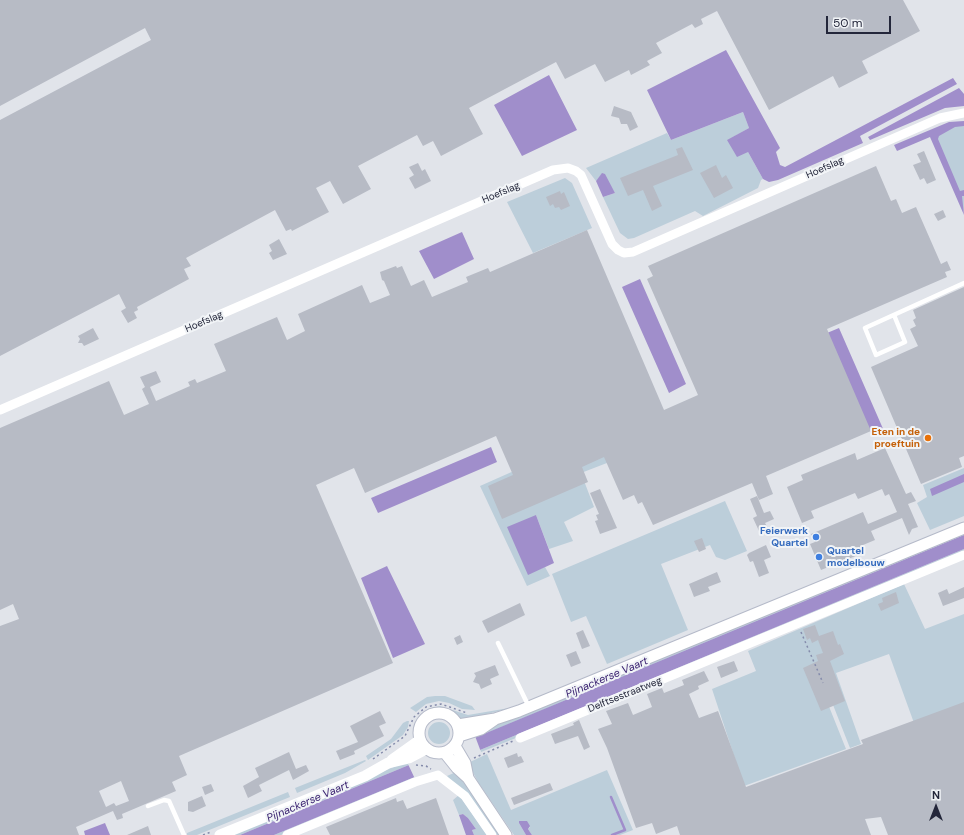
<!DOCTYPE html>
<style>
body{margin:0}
#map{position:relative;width:964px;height:835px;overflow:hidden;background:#e1e4ea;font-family:"DM Sans",sans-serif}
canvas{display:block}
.north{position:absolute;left:916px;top:787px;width:40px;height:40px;-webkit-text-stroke:3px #f1f4f7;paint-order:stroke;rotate:0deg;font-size:11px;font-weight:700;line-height:16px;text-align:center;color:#23263a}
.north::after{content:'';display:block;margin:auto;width:14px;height:18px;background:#23263a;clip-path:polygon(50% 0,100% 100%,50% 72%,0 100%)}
.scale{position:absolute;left:826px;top:16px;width:65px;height:18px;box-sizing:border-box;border:2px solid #23263a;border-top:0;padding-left:5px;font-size:12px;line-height:14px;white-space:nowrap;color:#23263a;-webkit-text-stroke:3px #f1f4f7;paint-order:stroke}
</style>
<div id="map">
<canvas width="964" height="835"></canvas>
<div class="north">N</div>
<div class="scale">50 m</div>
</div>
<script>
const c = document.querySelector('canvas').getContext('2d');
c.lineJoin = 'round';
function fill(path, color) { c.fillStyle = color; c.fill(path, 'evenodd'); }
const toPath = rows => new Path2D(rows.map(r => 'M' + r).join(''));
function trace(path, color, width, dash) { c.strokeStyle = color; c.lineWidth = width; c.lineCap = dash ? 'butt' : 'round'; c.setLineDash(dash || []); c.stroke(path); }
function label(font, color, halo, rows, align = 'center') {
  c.font = font + ' "DM Sans",sans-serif'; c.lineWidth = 4; c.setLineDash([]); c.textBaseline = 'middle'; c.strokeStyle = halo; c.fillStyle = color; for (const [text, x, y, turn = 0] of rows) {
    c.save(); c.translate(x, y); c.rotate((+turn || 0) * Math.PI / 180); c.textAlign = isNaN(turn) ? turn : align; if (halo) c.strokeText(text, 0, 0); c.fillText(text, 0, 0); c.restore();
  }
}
fill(toPath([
 [743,112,749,128,728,140,748,152,763,179,761,180,758,188,703,216,695,211,634,238,628,239,620,233,603,197,615,193,602,174,596,181,586,168,667,133,671,140],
 [964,122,964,213,932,134],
 [565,178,572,183,592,228,533,253,507,202],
 [613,427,625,456,581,473,594,507,564,522,573,541,549,549,536,515,528,574,545,567,550,576,527,586,480,486],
 [964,468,964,516,930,530,917,503,927,497,923,485],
 [725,501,747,551,725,560,716,557,710,545,661,564,688,630,607,664,586,616,571,622,552,574],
 [964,533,964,535,475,738,474,734],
 [964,549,964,552,957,555,511,740,481,752,480,750],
 [904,584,925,629,964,614,964,704,914,723,889,654,836,673,861,744,850,748,822,677,818,679,846,749,744,786,712,689,756,671,748,651],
 [435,696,445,696,472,706,475,710,462,709,449,703,439,701,426,704,416,712,410,708,427,697],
 [440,706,468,715,515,707,463,720,446,711,438,710,429,712,427,709],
 [407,721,409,721,408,727,403,735,368,760,366,756,391,739,403,723],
 '428 733a11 11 0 1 1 22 0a11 11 0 1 1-22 0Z',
 [487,754,511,810,607,770,633,830,620,835,532,835,528,829,530,827,519,823,526,835,514,835,478,782,468,763],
 [365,760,366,761,345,773,297,793,295,788],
 [408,761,426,775,281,835,274,835,414,777,409,765,240,835,232,835],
 [456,772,475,797,502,835,495,835,447,776],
 [288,792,290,797,197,835,187,835,187,833],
 [459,795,487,835,474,835,472,830,476,829,468,818,463,814,459,815,453,800]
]), '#bcceda');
fill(toPath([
 [726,50,780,148,776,152,780,165,785,167,953,78,957,84,860,136,863,143,778,180,769,182,763,179,748,152,737,157,727,140,749,128,743,112,671,140,647,90],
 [549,75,577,130,522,156,494,105],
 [959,88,964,94,964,106,945,108,870,140,868,137],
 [964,121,964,126,955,127,939,136,938,139,960,191,964,190,964,196,962,196,964,215,930,137,897,151,894,145,949,122],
 [602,173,605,174,615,193,603,197,596,181],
 [462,232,474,259,434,279,419,251],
 [640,279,686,384,669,393,622,287],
 [839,328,884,431,872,436,827,333],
 [491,447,497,462,378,513,371,498],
 [964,474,964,482,932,496,930,489],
 [536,515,554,563,528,575,507,527],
 [964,535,964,549,480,750,274,835,240,835],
 [387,566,425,644,393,658,361,578],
 [463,814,468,818,476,829,472,830,474,835,466,835,459,815],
 [519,821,527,821,530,826,528,829,532,835,526,835,519,823],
 [105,823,110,835,85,835,84,831]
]), '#a08ecb');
fill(toPath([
 [475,736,481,752,415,779,408,764]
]), '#e1e4ea');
trace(toPath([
 [611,797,625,830,612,835]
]), '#a08ecb', 2.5);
fill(toPath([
 [0,0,903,0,920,31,862,61,868,73,839,88,833,76,769,110,717,11,701,19,703,24,695,28,692,24,656,43,662,53,647,61,650,65,631,75,629,70,605,82,595,64,565,79,556,62,469,108,483,134,441,156,433,141,423,146,417,135,358,166,371,189,343,204,330,181,316,188,329,212,292,231,291,229,286,231,275,210,186,258,191,266,184,269,189,279,137,307,138,310,134,312,137,318,128,323,121,311,126,308,119,294,0,356,0,120,151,40,145,28,0,106],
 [614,106,631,112,638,127,630,131,627,124,621,124,619,118,611,116],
 [682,147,693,170,653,186,662,206,652,211,643,190,628,196,620,178,678,155,676,149],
 [924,151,936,180,927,184,924,178,920,180,913,165,921,162,917,154],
 [418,163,422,171,425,169,431,181,415,189,409,178,414,175,409,167],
 [716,165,722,178,726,175,733,188,714,198,700,173],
 [876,166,891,201,896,199,902,213,916,207,941,264,947,261,951,270,945,272,947,277,827,329,871,431,766,476,773,494,759,500,752,483,653,525,642,502,638,504,634,495,623,500,604,457,582,467,588,482,502,519,488,486,513,475,496,436,365,493,354,468,316,485,393,663,179,756,187,775,172,782,176,791,122,814,123,818,117,820,113,811,76,827,79,835,0,835,0,626,19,619,13,604,0,610,0,428,109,381,124,415,149,404,142,389,145,387,140,377,156,371,161,382,150,387,156,401,190,386,188,382,195,379,197,383,226,371,214,344,277,317,287,340,305,331,298,314,362,285,370,303,390,295,384,281,382,280,380,272,396,266,397,268,402,266,411,286,424,280,432,297,468,282,466,277,488,268,490,272,587,230,664,410,698,395,647,279,653,276,648,266],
 [121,781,129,801,116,806,114,803,106,807,99,791],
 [560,191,561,194,564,192,570,206,561,210,559,207,555,208,553,204,550,206,546,197],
 [943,210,946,217,938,221,934,214],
 [279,239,287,254,273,260,269,253,272,251,269,245],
 [964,287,964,456,959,458,962,467,921,484,871,367,918,346,910,329,916,326,913,320,916,318,913,310],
 [93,328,99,339,84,346,82,343,78,343,80,339,78,336],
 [885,448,906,494,911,492,916,501,908,504,918,527,912,529,909,535,902,518,871,531,875,540,863,545,863,553,821,570,810,544,815,542,811,534,863,512,868,524,897,512,889,494,885,496,882,489,858,499,855,493,811,511,814,518,802,523,787,487,803,480,801,475,855,453,857,460],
 [600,489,617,528,600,534,595,521,598,520,596,515,599,514,590,493],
 [757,496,764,513,770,511,774,519,765,523,768,528,759,531,753,518,757,516,750,499],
 [702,538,706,549,699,552,694,541],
 [766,545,771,557,764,560,769,573,759,577,753,561,750,562,747,555,749,553],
 [717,572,721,582,708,587,710,591,694,597,689,584],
 [964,587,964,598,943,606,938,593,947,589,949,594],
 [896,592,899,603,881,611,878,604,883,602,882,598],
 [520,603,525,615,488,633,482,621],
 [815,625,819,636,833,631,838,645,840,644,844,654,830,661,845,701,821,711,803,668,818,661,816,655,823,653,818,640,812,643,810,638,807,640,803,629],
 [583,630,590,646,582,649,576,633],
 [460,635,463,642,457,645,454,638],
 [576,651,581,663,571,667,566,655],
 [734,661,738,671,721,678,717,667],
 [495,665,499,675,490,679,492,684,481,689,479,684,473,682,476,676,474,673],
 [704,671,709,681,698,686,699,689,689,694,699,718,718,711,746,787,863,744,861,740,964,702,964,835,888,835,881,817,865,819,871,835,680,835,677,826,656,834,652,823,636,828,607,748,598,729,612,724,606,711,628,703,633,715,652,707,647,694,662,688,664,693,684,685,682,680],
 [380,711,386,723,379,726,384,736,354,751,355,754,340,760,336,751,358,742,350,726],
 [579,720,590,747,584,750,578,736,555,744,551,734,574,725,573,723],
 [289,752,296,769,306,765,309,771,293,780,289,770,259,785,262,791,248,798,243,786,259,777,255,768],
 [517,753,518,757,521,756,524,762,508,768,504,758],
 [550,783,553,790,514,805,511,798],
 [211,784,214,791,205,795,202,787],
 [202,796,206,806,193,812,188,811,188,802],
 [396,798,397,802,403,800,407,809,436,798,449,835,330,835,326,827],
 [148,826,151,835,127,835]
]), '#b7bbc5');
const secondary = toPath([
 '419 733a20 20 0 1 1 40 0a20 20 0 1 1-40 0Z',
 [458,725,495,719,519,711,964,528],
 [459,736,481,729,494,720],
 [455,746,465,763,468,778],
 [445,753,457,768,468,778,506,835]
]);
trace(secondary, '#b5bac9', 13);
trace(toPath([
 [801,632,823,683],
 [474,758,513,741],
 [373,759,405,736,414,717,426,707,441,704,467,713],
 [416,765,426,766,431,769],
 [203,835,211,832]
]), '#848bab', 1.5, [2, 3]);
trace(toPath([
 [894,315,905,342,876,355,865,328,964,283],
 [498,643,529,707],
 [148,806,164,800,169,801,184,835]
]), '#fff', 4.5);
trace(toPath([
 [0,410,553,170,568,168,576,171,581,175,612,244,618,250,624,253,633,252,940,118,964,113],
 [520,738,964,555],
 [287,835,415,782,438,775,465,796,492,835]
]), '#fff', 9);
trace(toPath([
 [392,760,420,740],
 [220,835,365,776,388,763,409,758,426,749]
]), '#fff', 11);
trace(secondary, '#fff', 11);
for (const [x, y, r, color] of [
 [928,438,4,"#e8710a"],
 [816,537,4,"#3f7fe0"],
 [819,557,4,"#3f7fe0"]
]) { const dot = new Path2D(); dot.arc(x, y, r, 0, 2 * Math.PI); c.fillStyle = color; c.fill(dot); trace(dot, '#f1f4f7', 1.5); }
label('10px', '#23263a', '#f1f4f7', [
 ["Hoefslag",825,168,-24],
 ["Hoefslag",501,193,-23],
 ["Hoefslag",204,322,-23],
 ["Delftsestraatweg",625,695,-22]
]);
label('bold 10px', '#c56008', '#f1f4f7', [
 ["Eten in de",920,432],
 ["proeftuin",920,444]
], 'right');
label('bold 10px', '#366cbe', '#f1f4f7', [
 ["Feierwerk",808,531],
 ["Quartel",808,543],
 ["Quartel",827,551,"left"],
 ["modelbouw",827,563,"left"]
], 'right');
label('italic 11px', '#3a2270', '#f1f4f7', [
 ["Pijnackerse Vaart",607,678,-23],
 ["Pijnackerse Vaart",308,802,-23]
]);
</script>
